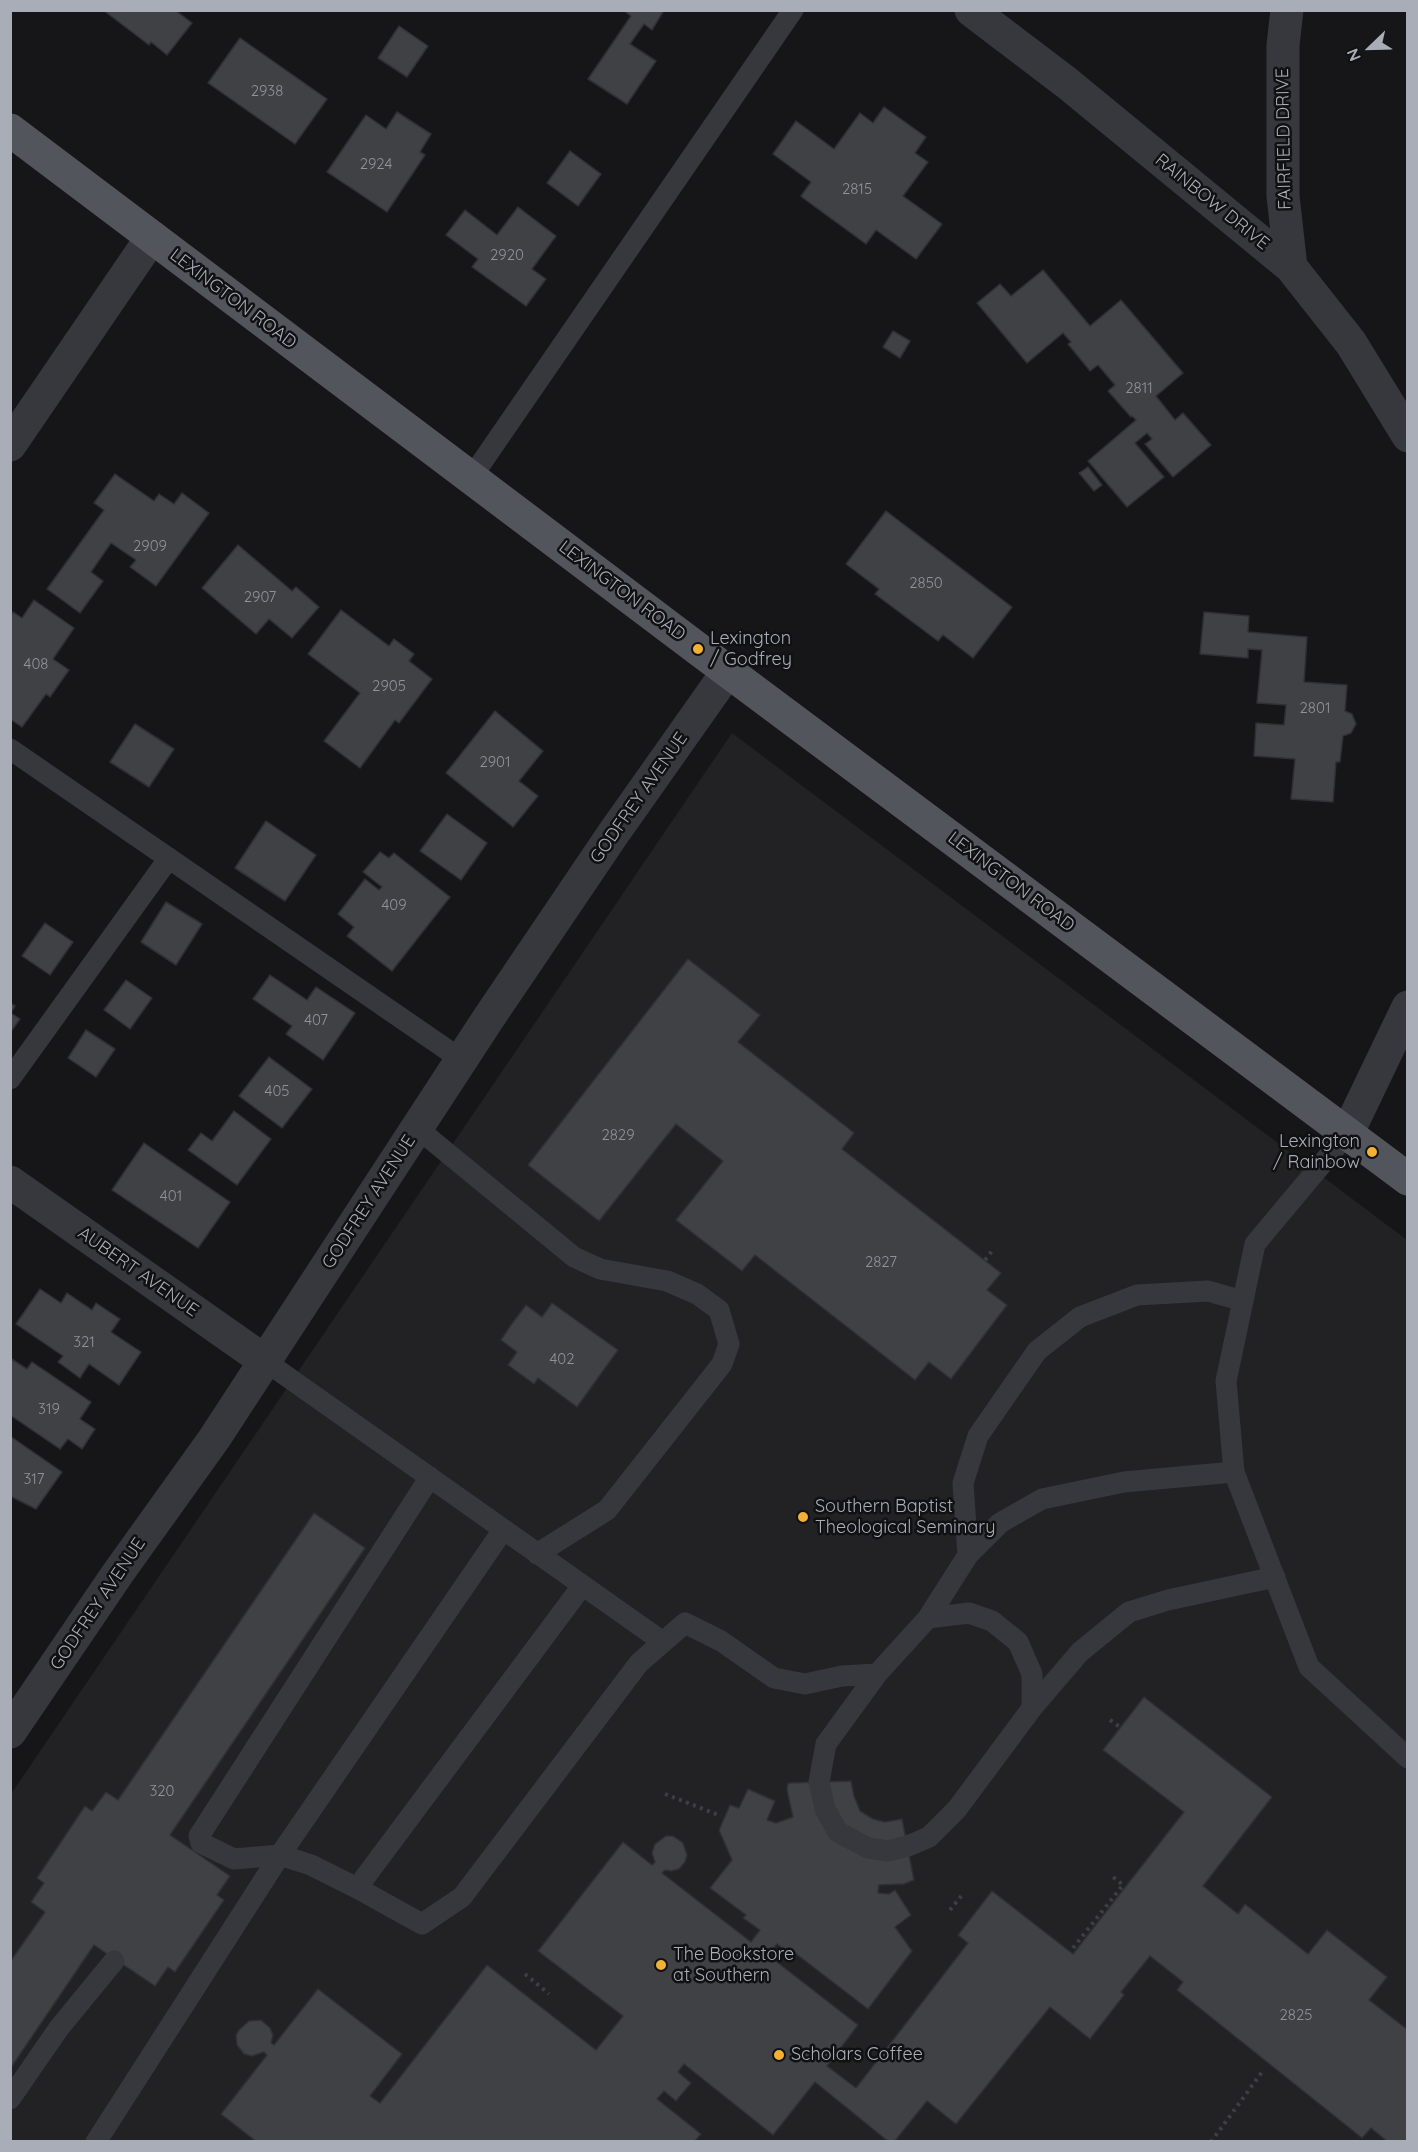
<!DOCTYPE html>
<style>
body{margin:0}
#map{position:relative;width:1418px;height:2152px;overflow:hidden;background:#161618;font-family:Quicksand,sans-serif}
canvas{display:block}
.frame{position:absolute;inset:0;border:12px solid #a8adb8;pointer-events:none}
.north{position:absolute;left:1340px;top:18px;width:60px;height:60px;-webkit-text-stroke:4px #111113;paint-order:stroke;rotate:247deg;font-size:16px;font-weight:700;line-height:24px;text-align:center;color:#a8adb8}
.north::after{content:'';display:block;margin:auto;width:21px;height:27px;background:#a8adb8;clip-path:polygon(50% 0,100% 100%,50% 72%,0 100%)}
</style>
<div id="map">
<canvas width="1418" height="2152"></canvas>
<div class="frame"></div>
<div class="north">N</div>
</div>
<script>
const c = document.querySelector('canvas').getContext('2d');
c.lineJoin = 'round';
function fill(path, color) { c.fillStyle = color; c.fill(path, 'evenodd'); }
const toPath = rows => new Path2D(rows.map(r => 'M' + r).join(''));
function trace(path, color, width, dash) { c.strokeStyle = color; c.lineWidth = width; c.lineCap = dash ? 'butt' : 'round'; c.setLineDash(dash || []); c.stroke(path); }
function label(font, color, halo, rows, align = 'center') {
  c.font = font + ' Quicksand,sans-serif'; c.lineWidth = 5; c.setLineDash([]); c.textBaseline = 'middle'; c.strokeStyle = halo; c.fillStyle = color; for (const [text, x, y, turn = 0] of rows) {
    c.save(); c.translate(x, y); c.rotate((+turn || 0) * Math.PI / 180); c.textAlign = isNaN(turn) ? turn : align; if (halo) c.strokeText(text, 0, 0); c.fillText(text, 0, 0); c.restore();
  }
}
fill(toPath([
 [732,733,1407,1240,1407,2141,11,2142,11,1794]
]), '#222225');
const building = toPath([
 [103,10,175,10,192,23,167,55,151,42,149,45,103,10],
 [623,10,664,10,652,30,644,24,630,44,656,61,627,104,588,79,631,16,623,10],
 [399,26,428,46,407,77,378,58,399,26],
 [240,38,327,99,295,144,208,83,240,38],
 [884,107,926,137,915,153,928,162,903,196,942,224,916,259,876,230,866,244,803,198,801,196,811,182,773,154,796,121,834,149,860,113,873,123,884,107],
 [397,112,431,134,420,152,425,155,387,212,327,172,366,115,386,129,397,112],
 [570,151,601,174,578,206,547,183,570,151],
 [518,207,556,236,532,269,546,279,526,306,472,267,478,259,446,235,465,210,497,235,518,207],
 [1043,270,1090,326,1121,300,1183,373,1156,396,1175,420,1183,413,1211,445,1173,477,1145,444,1152,439,1147,433,1135,443,1164,477,1127,507,1088,461,1136,420,1132,416,1131,417,1108,391,1115,385,1098,365,1090,371,1068,344,1071,342,1063,333,1027,363,977,303,1000,284,1011,296,1043,270],
 [893,331,910,341,900,358,883,347,893,331],
 [1088,467,1102,485,1094,491,1079,473,1088,467],
 [115,474,154,501,159,494,174,504,182,493,209,513,156,586,130,567,136,560,111,543,91,572,103,581,80,613,47,589,104,510,94,503,115,474],
 [886,511,1012,607,973,658,943,635,938,641,875,594,879,589,846,564,886,511],
 [238,545,292,591,296,587,319,607,292,638,269,619,256,634,202,588,238,545],
 [34,600,74,628,53,659,69,670,50,697,46,694,22,727,10,719,10,616,13,612,22,618,34,600],
 [341,610,389,646,394,639,414,654,409,661,432,679,399,723,395,720,360,768,324,741,360,693,308,654,341,610],
 [1204,612,1249,616,1248,632,1307,637,1304,682,1347,685,1345,711,1352,714,1356,724,1351,733,1343,736,1340,762,1336,762,1333,802,1291,799,1295,759,1254,756,1256,723,1284,725,1286,705,1257,703,1262,650,1248,649,1248,658,1200,654,1204,612],
 [495,711,543,751,519,781,538,796,513,827,446,773,495,711],
 [135,724,174,749,149,787,110,762,135,724],
 [447,814,487,843,461,880,420,851,447,814],
 [266,821,316,855,285,901,235,868,266,821],
 [380,852,389,858,394,853,450,897,392,971,347,936,354,927,338,914,365,879,379,890,382,887,363,872,380,852],
 [166,902,202,924,176,965,141,942,166,902],
 [45,923,73,942,50,975,22,956,45,923],
 [688,959,760,1015,738,1042,853,1132,854,1133,842,1149,1001,1273,987,1290,1007,1305,951,1379,929,1362,915,1380,755,1255,742,1271,676,1220,723,1161,676,1124,599,1221,528,1165,688,959],
 [270,975,307,1000,316,987,355,1013,323,1060,286,1034,292,1026,253,999,270,975],
 [126,980,152,998,130,1029,104,1010,126,980],
 [10,1003,15,1006,11,1013,20,1019,10,1033,10,1003],
 [86,1030,115,1049,96,1077,68,1058,86,1030],
 [269,1057,312,1089,282,1128,239,1096,269,1057],
 [234,1111,271,1139,237,1185,188,1150,201,1133,212,1141,234,1111],
 [144,1143,230,1202,198,1248,112,1190,144,1143],
 [40,1289,61,1303,67,1293,92,1310,96,1303,120,1319,111,1332,141,1352,119,1385,89,1364,80,1378,58,1362,63,1356,16,1324,40,1289],
 [552,1303,618,1350,577,1407,538,1378,534,1384,508,1365,517,1352,501,1340,511,1325,526,1305,542,1317,552,1303],
 [10,1358,27,1369,32,1362,91,1402,80,1419,95,1429,82,1449,68,1439,60,1449,10,1415,10,1358],
 [10,1436,62,1472,36,1509,10,1496,10,1436],
 [314,1513,365,1548,170,1835,230,1876,217,1895,224,1900,175,1972,168,1967,155,1986,94,1945,10,2069,10,1962,45,1912,31,1902,44,1883,37,1878,85,1806,92,1811,106,1792,118,1800,314,1513],
 [1144,1697,1272,1797,1203,1886,1238,1914,1245,1904,1308,1954,1327,1930,1387,1977,1369,2000,1408,2030,1408,2142,1388,2142,1371,2128,1362,2138,1177,1990,1183,1982,1150,1956,1121,1992,1124,1995,1090,2039,1050,2007,956,2124,927,2101,894,2142,889,2142,815,2082,773,2135,684,2064,678,2072,691,2083,676,2101,664,2091,657,2099,701,2134,694,2142,257,2142,221,2114,267,2055,264,2052,252,2056,244,2054,237,2045,236,2035,239,2030,249,2021,261,2020,270,2028,273,2035,271,2043,274,2045,318,1989,402,2054,370,2096,380,2103,487,1965,596,2050,623,2016,538,1951,623,1842,652,1865,655,1862,652,1853,655,1844,666,1836,673,1836,683,1843,687,1855,685,1862,679,1869,671,1871,665,1870,662,1873,751,1942,760,1930,743,1918,746,1915,710,1888,732,1860,719,1830,730,1805,739,1808,748,1789,775,1801,767,1820,776,1823,793,1817,787,1790,788,1783,851,1781,854,1796,860,1811,873,1819,885,1822,902,1819,914,1880,904,1884,879,1885,878,1893,889,1894,895,1890,911,1915,895,1927,912,1951,868,2009,791,1950,789,1953,777,1944,768,1955,858,2025,827,2066,856,2088,968,1943,958,1935,992,1891,1073,1954,1184,1812,1103,1750,1144,1697]
]);
fill(building, '#404145');
trace(building, '#303034', 1.5);
trace(toPath([
 [985,1260,992,1251],
 [1110,1720,1120,1727],
 [665,1794,721,1816],
 [950,1910,963,1894],
 [1073,1948,1123,1885,1112,1876],
 [525,1974,549,1994],
 [1211,2142,1262,2072]
]), '#3d3f44', 4, [3, 4.5]);
trace(toPath([
 [471,478,793,10],
 [10,749,462,1060],
 [10,1079,169,858],
 [417,1128,574,1257,600,1269,667,1281,697,1294,719,1310,729,1344,722,1364,607,1510,537,1554],
 [1347,1134,1255,1244,1226,1381,1234,1472,1309,1667,1408,1758],
 [265,1361,663,1642],
 [1234,1472,1124,1482,1042,1499,1000,1523,968,1555,928,1618,877,1674,826,1744,819,1782,825,1809,838,1832,868,1848,888,1851,908,1846,929,1837,957,1809,1032,1708,1080,1652,1129,1612,1168,1600,1275,1577],
 [430,1477,199,1836,201,1843,234,1859,280,1855,503,1530],
 [968,1555,963,1483,978,1436,1037,1351,1080,1317,1137,1295,1208,1291,1243,1301],
 [928,1618,969,1613,992,1621,1018,1642,1032,1674,1032,1708],
 [357,1888,582,1586],
 [10,2099,59,2028,114,1961],
 [96,2142,280,1855,311,1865,357,1888,422,1924,462,1897,639,1663,685,1623,721,1641,774,1678,805,1684,842,1676,877,1674]
]), '#37383d', 21);
trace(toPath([
 [971,10,1067,83,1291,267,1351,343,1408,436],
 [1287,10,1283,45,1283,196,1291,267],
 [10,445,152,237],
 [1347,1134,1408,1007],
 [10,1182,265,1361],
 [10,1732,118,1573,214,1439,488,1019,613,834,728,671]
]), '#37383d', 33);
trace(toPath([
 [10,130,698,649,1408,1179]
]), '#53555c', 33);
for (const [x, y, r, color] of [
 [698,649,6,"#f2b134"],
 [1372,1152,6,"#f2b134"],
 [803,1517,6,"#f2b134"],
 [661,1965,6,"#f2b134"],
 [779,2055,6,"#f2b134"]
]) { const dot = new Path2D(); dot.arc(x, y, r, 0, 2 * Math.PI); c.fillStyle = color; c.fill(dot); trace(dot, '#111113', 2); }
label('15px', '#8e929b', null, [
 ["2938",267,91],
 ["2924",376,164],
 ["2815",857,189],
 ["2920",507,255],
 ["2811",1139,388],
 ["2909",150,546],
 ["2850",926,583],
 ["2907",260,597],
 ["408",36,664],
 ["2905",389,686],
 ["2801",1315,708],
 ["2901",495,762],
 ["409",394,905],
 ["407",316,1020],
 ["405",277,1091],
 ["2829",618,1135],
 ["401",171,1196],
 ["2827",881,1262],
 ["321",84,1342],
 ["402",562,1359],
 ["319",49,1409],
 ["317",34,1479],
 ["320",162,1791],
 ["2825",1296,2015]
]);
label('18px', '#a8adb8', '#111113', [
 ["FAIRFIELD DRIVE",1284,139,-91],
 ["RAINBOW DRIVE",1212,202,39],
 ["LEXINGTON ROAD",233,299,37],
 ["LEXINGTON ROAD",622,591,37],
 ["GODFREY AVENUE",639,798,-55],
 ["LEXINGTON ROAD",1011,882,37],
 ["GODFREY AVENUE",369,1202,-57],
 ["AUBERT AVENUE",138,1272,35],
 ["GODFREY AVENUE",98,1604,-56]
]);
label('18px', '#a8adb8', '#111113', [
 ["Lexington",710,639],
 ["/ Godfrey",710,660],
 ["Lexington",1360,1142,"right"],
 ["/ Rainbow",1360,1163,"right"],
 ["Southern Baptist",815,1507],
 ["Theological Seminary",815,1528],
 ["The Bookstore",673,1955],
 ["at Southern",673,1976],
 ["Scholars Coffee",791,2055]
], 'left');
</script>
